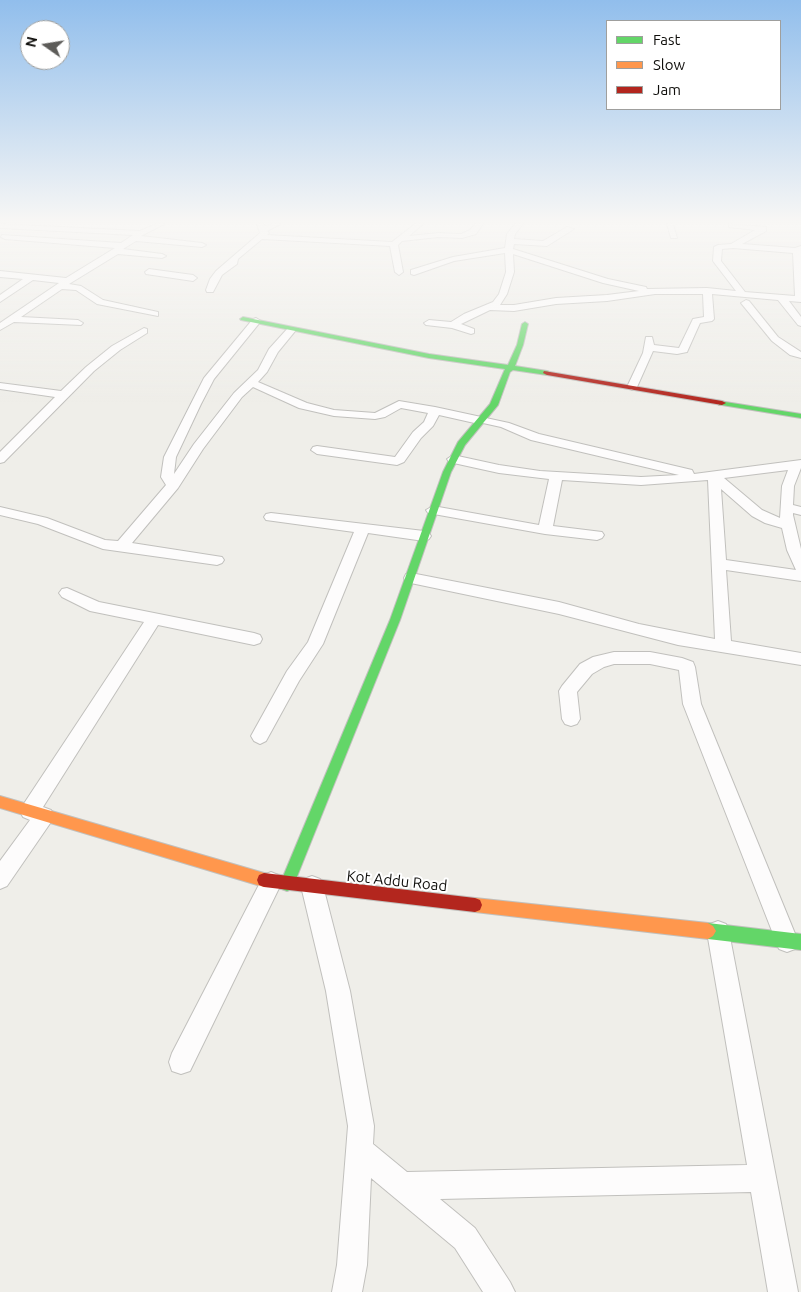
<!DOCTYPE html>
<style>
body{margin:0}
#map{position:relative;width:801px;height:1292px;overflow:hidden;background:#efeee9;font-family:Ubuntu,sans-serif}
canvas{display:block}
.legend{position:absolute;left:606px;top:20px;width:175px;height:90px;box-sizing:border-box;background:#fff;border:1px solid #9f9f9d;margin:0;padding:6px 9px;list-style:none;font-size:15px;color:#0f0e0b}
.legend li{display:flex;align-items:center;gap:10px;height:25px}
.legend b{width:25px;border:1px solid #9f9f9d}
.north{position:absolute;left:20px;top:20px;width:50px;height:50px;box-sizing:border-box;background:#fff;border:1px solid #9f9f9d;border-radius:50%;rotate:283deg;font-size:14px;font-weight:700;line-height:20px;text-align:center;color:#0f0e0b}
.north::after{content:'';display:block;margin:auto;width:18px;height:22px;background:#5d5c59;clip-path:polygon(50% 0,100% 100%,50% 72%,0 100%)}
</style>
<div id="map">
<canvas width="801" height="1292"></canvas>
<ul class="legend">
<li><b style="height:6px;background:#63d668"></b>Fast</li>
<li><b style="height:6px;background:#ff974d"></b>Slow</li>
<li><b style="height:6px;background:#b3261e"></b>Jam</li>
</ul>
<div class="north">N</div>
</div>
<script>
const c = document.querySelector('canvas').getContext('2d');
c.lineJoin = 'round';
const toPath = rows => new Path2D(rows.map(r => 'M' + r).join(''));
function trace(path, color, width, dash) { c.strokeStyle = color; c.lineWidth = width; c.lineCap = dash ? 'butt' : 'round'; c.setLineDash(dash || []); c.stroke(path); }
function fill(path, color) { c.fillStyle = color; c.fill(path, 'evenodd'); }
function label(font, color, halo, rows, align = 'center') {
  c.font = font + ' Ubuntu,sans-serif'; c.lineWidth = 4; c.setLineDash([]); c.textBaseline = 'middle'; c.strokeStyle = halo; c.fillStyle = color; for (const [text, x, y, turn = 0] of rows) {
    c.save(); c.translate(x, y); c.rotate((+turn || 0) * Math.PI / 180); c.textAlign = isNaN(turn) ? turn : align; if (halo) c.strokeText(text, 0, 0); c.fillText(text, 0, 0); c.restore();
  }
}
const street = toPath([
 [0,224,140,231,156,224,164,224,141,236,202,243,206,245,202,247,136,241,123,249,162,254,166,256,162,258,118,254,69,284,81,286,103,300,158,312,158,316,97,304,76,290,62,289,21,317,78,320,83,323,81,325,14,322,0,330,0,323,59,283,33,280,0,302,0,295,23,279,0,277,0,271,66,278,115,248,5,239,1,237,2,235,121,243,133,235,0,228,0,224],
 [257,224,263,224,265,226,272,224,280,224,267,231,269,233,267,235,392,242,415,224,423,224,409,236,438,233,461,234,470,230,475,224,483,224,476,234,462,238,438,237,402,241,398,245,403,272,399,275,395,272,390,246,262,239,238,259,237,264,222,275,213,292,207,292,206,290,210,279,216,271,260,233,257,224],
 [515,224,523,224,515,234,514,239,543,241,567,227,574,229,547,246,514,244,513,249,608,279,646,287,647,289,707,288,736,291,713,261,714,247,718,245,731,244,755,230,729,227,729,224,766,227,766,231,742,244,795,248,801,246,801,302,789,301,801,317,801,326,798,325,778,300,712,294,714,319,712,321,700,323,687,352,677,354,653,351,637,387,632,390,627,387,643,353,646,337,652,337,654,345,679,348,693,319,704,317,703,294,655,294,607,301,556,304,514,311,490,310,461,324,474,329,474,333,471,334,452,328,426,325,424,323,429,320,451,322,464,314,493,302,499,294,506,272,505,253,454,261,414,275,411,274,411,270,453,257,505,248,507,234,515,224],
 [733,248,793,253,795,296,745,292,721,261,722,249,733,248],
 [513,254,603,283,639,291,607,295,556,298,514,305,500,305,507,294,514,272,513,254],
 [667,224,673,224,677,238,671,238,667,224],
 [149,269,193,275,197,278,193,281,146,274,145,272,149,269],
 [746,300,749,301,778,337,801,352,801,358,790,355,772,341,741,303,746,300],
 [256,318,261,321,214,379,201,404,176,457,174,474,194,444,234,393,258,370,269,349,288,328,291,327,296,330,278,352,267,372,258,382,307,403,334,410,375,413,399,401,435,407,509,423,539,434,692,470,694,474,801,460,801,468,794,486,793,505,801,507,801,515,793,513,793,515,801,549,801,581,726,570,731,641,801,653,801,665,678,645,559,614,406,582,404,578,406,574,411,573,559,602,639,624,715,639,708,480,641,485,562,480,553,526,602,532,604,535,602,538,597,540,545,534,428,513,426,510,433,506,539,525,549,479,499,473,449,462,447,459,453,455,499,465,540,471,641,477,679,475,531,440,501,427,483,423,479,424,439,415,433,426,421,438,404,462,397,465,317,454,311,450,313,447,317,446,395,457,413,432,424,422,428,413,401,408,385,417,375,419,334,416,299,408,253,387,242,397,203,449,178,488,132,543,222,557,224,560,222,563,217,565,103,549,38,524,0,515,0,507,47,518,105,540,118,541,166,485,161,477,164,457,204,378,253,319,256,318],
 [788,470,782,486,780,518,762,510,724,478,788,470],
 [721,489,752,516,765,523,782,528,787,550,796,570,726,560,721,489],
 [144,328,147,329,147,333,120,350,94,371,4,462,0,463,0,452,55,397,0,389,0,383,61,391,86,367,112,346,144,328],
 [271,513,424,531,429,533,431,536,429,539,424,541,368,533,323,644,299,681,266,741,260,744,254,741,251,736,287,671,308,642,354,532,266,520,264,517,266,514,271,513],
 [67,588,99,602,254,633,260,635,262,639,260,643,254,645,158,625,43,807,51,810,54,816,51,822,7,886,0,889,0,861,30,820,23,817,20,811,23,805,144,622,90,611,62,597,59,593,62,589,67,588],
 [614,652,650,652,682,658,693,662,695,667,701,704,798,941,795,949,787,952,779,949,683,704,679,670,650,664,614,664,604,667,592,674,577,692,580,719,577,724,571,726,565,724,562,719,559,691,562,686,580,664,593,657,614,652],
 [271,872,278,875,282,882,190,1071,181,1074,172,1071,169,1062,172,1053,264,875,271,872],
 [312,876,320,879,323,886,350,991,374,1126,373,1144,407,1172,747,1165,707,932,710,924,718,921,726,924,729,932,798,1292,768,1292,751,1192,440,1199,475,1228,510,1282,515,1292,483,1292,455,1248,371,1178,367,1265,362,1292,332,1292,337,1265,348,1126,326,991,301,886,304,879,312,876]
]);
const fast = toPath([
 [243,317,429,354,508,365,517,345,522,324,525,322,528,324,523,345,515,366,547,371,551,373,547,375,513,370,510,372,498,405,465,445,451,472,400,620,294,884,292,889,287,891,282,889,280,884,390,620,443,472,458,442,490,404,505,369,429,358,241,320,240,319,243,317],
 [719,401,801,414,801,418,722,405,719,405,719,401],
 [708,923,801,934,801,950,708,939,703,936,700,931,703,926,708,923]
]);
const slow = toPath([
 [0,796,264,873,269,875,271,880,269,885,264,887,0,808,0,796],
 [475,898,708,923,713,926,716,931,713,936,708,939,475,912,470,910,468,905,470,900,475,898]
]);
const jam = toPath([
 [544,371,722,401,726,403,722,405,547,375,543,373,544,371],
 [264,873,475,898,480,900,482,905,480,910,475,912,264,887,259,885,257,880,259,875,264,873]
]);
trace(street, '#c1c0bd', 2);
trace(fast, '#c1c0bd', 2);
trace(slow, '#c1c0bd', 2);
trace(jam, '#c1c0bd', 2);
fill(street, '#fdfcfc');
fill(fast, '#63d668');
fill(slow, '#ff974d');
fill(jam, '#b3261e');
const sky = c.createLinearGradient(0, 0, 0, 404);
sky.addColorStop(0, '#91beec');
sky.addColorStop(0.55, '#f8f7f5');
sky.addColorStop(1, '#f8f7f500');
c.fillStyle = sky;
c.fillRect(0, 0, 801, 404);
label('15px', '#0f0e0b', '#fff', [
 ["Kot Addu Road",397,881,6]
]);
</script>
